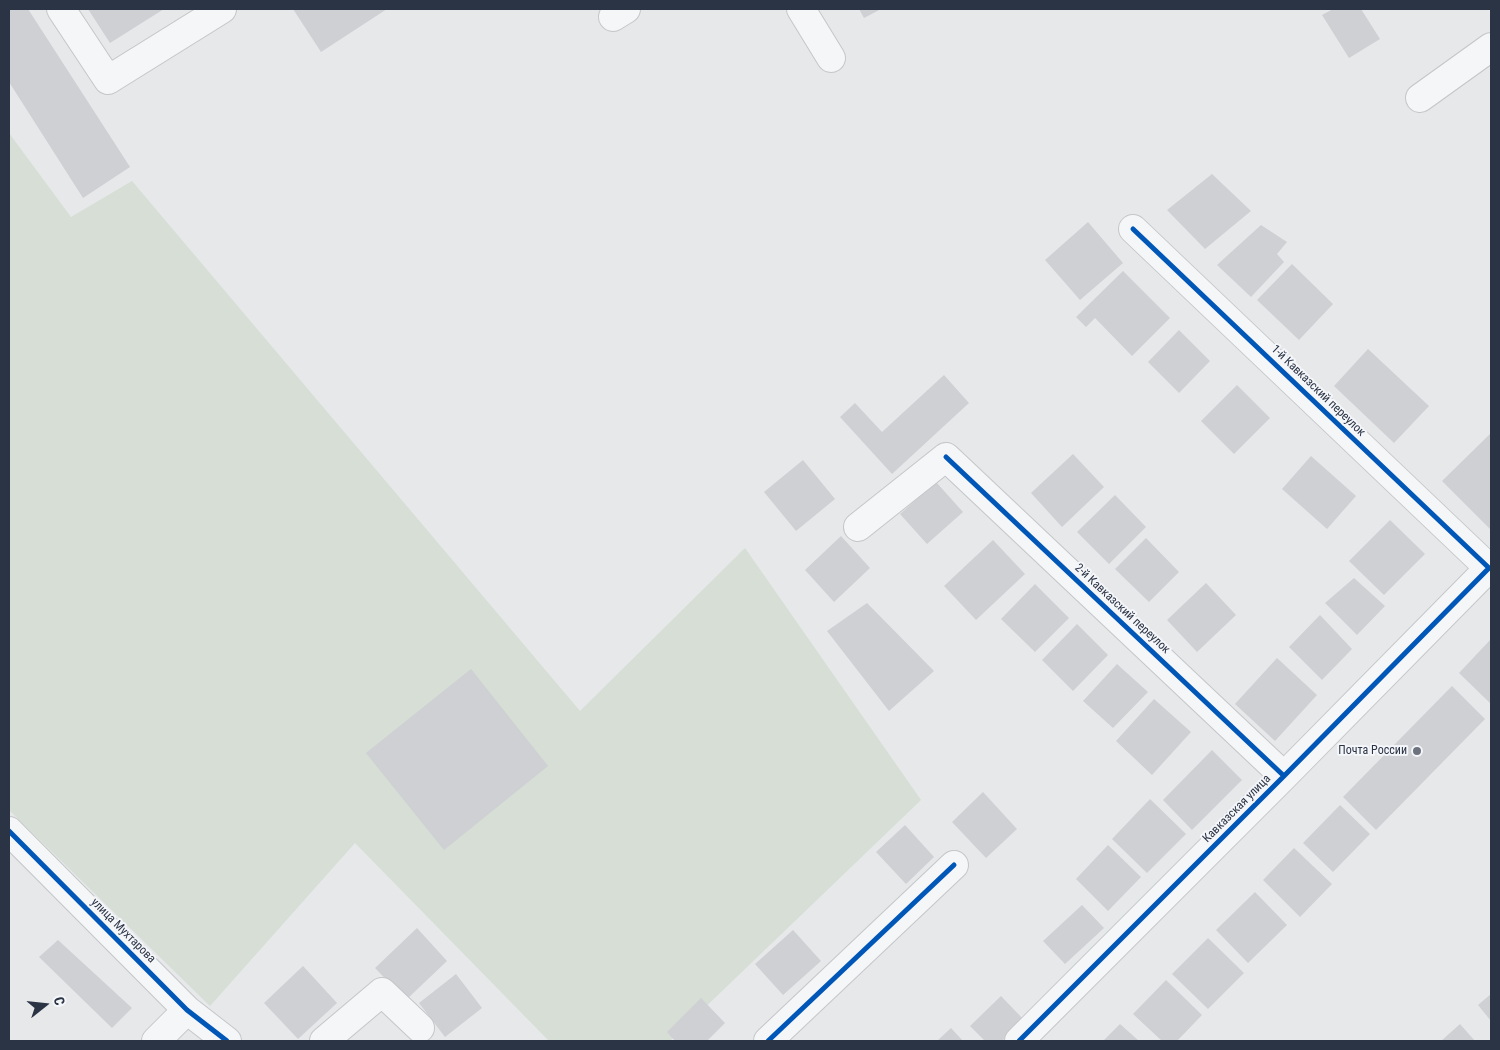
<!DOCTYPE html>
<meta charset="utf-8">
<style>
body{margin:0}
#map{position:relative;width:1500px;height:1050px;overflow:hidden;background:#e6e8ea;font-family:"Roboto Condensed",sans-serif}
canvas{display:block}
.frame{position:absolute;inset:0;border:10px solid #2b3445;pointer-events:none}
.north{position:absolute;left:20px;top:980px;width:50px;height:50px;-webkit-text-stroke:4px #f4f6f9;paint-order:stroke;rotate:74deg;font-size:14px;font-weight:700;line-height:20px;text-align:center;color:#2b3445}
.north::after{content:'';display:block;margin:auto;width:18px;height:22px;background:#2b3445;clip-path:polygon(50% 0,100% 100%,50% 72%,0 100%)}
</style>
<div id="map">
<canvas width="1500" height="1050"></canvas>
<div class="frame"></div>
<div class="north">С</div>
</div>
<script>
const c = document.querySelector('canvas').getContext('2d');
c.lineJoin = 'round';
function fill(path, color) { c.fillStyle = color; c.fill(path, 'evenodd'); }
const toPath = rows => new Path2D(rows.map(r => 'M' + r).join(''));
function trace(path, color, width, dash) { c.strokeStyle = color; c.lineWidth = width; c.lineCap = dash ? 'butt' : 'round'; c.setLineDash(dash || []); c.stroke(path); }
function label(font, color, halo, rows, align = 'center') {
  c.font = font + ' "Roboto Condensed",sans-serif'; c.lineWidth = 4; c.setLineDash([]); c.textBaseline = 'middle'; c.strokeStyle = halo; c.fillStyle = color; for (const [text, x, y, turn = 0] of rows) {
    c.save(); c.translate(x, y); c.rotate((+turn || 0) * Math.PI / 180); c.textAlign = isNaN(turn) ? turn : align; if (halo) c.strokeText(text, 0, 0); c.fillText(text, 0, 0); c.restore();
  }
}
fill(toPath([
 [9,133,71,217,132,181,580,711,745,548,921,800,670,1041,549,1041,355,843,210,1006,9,810]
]), '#d6ded6');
fill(toPath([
 [9,9,28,9,130,167,83,198,9,82],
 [88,9,164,9,110,43],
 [293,9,387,9,321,52],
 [859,9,881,9,864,18],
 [1333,9,1361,9,1380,39,1349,58,1322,15],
 [1212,174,1251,211,1205,249,1167,210],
 [1088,222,1123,263,1080,300,1045,260],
 [1261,225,1287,242,1277,254,1284,262,1251,297,1217,265],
 [1292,264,1333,304,1299,340,1257,300],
 [1123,271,1170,318,1132,356,1095,318,1086,327,1076,317],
 [1179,330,1210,361,1179,393,1148,362],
 [1368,349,1429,406,1394,443,1334,386],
 [944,375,969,403,892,474,840,417,855,403,882,432],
 [1237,385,1270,418,1234,454,1201,421],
 [1491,433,1491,530,1442,481],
 [1073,454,1104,487,1062,527,1031,493],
 [1311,456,1356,496,1327,529,1282,489],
 [803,460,835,499,796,531,764,492],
 [936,482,963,512,927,544,900,514],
 [1115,495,1146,527,1109,564,1077,532],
 [1390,520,1425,554,1384,595,1349,561],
 [841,536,870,568,834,602,805,570],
 [1146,538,1179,572,1149,602,1115,569],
 [993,540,1025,574,976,620,944,586],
 [1354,578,1385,606,1357,635,1325,603],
 [1206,583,1236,615,1197,652,1167,620],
 [1035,584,1069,618,1035,652,1001,619],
 [867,603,934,671,889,711,827,631],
 [1320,615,1352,649,1322,680,1289,647],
 [1077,624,1108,655,1073,691,1042,660],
 [1491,639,1491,704,1459,673],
 [1277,658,1317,695,1275,741,1235,704],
 [1117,664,1148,692,1113,728,1083,701],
 [471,669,548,766,444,850,366,753],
 [1452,686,1485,719,1376,830,1343,797],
 [1154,699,1191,732,1152,775,1116,741],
 [1212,750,1242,780,1192,830,1163,800],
 [983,792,1017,829,986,858,952,822],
 [1150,799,1186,834,1147,873,1112,839],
 [1340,805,1370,834,1333,872,1303,843],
 [905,825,934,857,906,884,876,852],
 [1108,845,1141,877,1108,911,1076,879],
 [1294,848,1332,884,1300,917,1263,880],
 [1255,892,1287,925,1248,963,1216,930],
 [1082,905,1104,928,1065,964,1043,941],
 [417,928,447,961,406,1000,375,968],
 [793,930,821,961,783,995,755,964],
 [1208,938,1244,973,1208,1009,1172,974],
 [58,940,132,1008,112,1028,39,957],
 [303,966,337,1003,298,1039,264,1003],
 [456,974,482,1008,445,1037,419,1003],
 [1166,980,1202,1015,1177,1041,1162,1041,1133,1014],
 [1491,994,1491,1021,1478,1005],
 [1001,996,1024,1020,1002,1041,985,1041,970,1026],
 [701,998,725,1023,707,1041,675,1041,667,1032],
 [1120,1024,1139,1041,1103,1041],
 [1460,1024,1475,1041,1441,1041],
 [951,1028,963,1041,937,1041]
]), '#ced0d3');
const minor = toPath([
 [61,9,108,80,222,9],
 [801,9,831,58],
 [613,17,626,9],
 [1420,98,1491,47],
 [858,527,946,457,1284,776],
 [9,831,187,1010,227,1041],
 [156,1041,187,1010],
 [324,1041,382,992,420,1028],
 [768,1041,954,865],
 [1019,1041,1284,776,1489,568,1133,229]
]);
trace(minor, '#c4c6c8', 30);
trace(minor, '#f5f6f7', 28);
trace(toPath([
 [946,457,1284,776],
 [9,831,187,1010,227,1041],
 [768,1041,954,865],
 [1019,1041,1284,776,1489,568,1133,229]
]), '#0057b8', 5);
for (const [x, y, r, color] of [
 [1417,751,5,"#6c737f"]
]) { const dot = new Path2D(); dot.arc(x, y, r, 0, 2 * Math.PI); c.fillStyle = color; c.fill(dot); trace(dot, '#f4f6f9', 2); }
label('12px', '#2b3445', '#f4f6f9', [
 ["1-й Кавказский переулок",1318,391,44],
 ["2-й Кавказский переулок",1122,609,43],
 ["Кавказская улица",1237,809,-45],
 ["улица Мухтарова",123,931,45]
]);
label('12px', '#2b3445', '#f4f6f9', [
 ["Почта России",1407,751]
], 'right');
</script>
